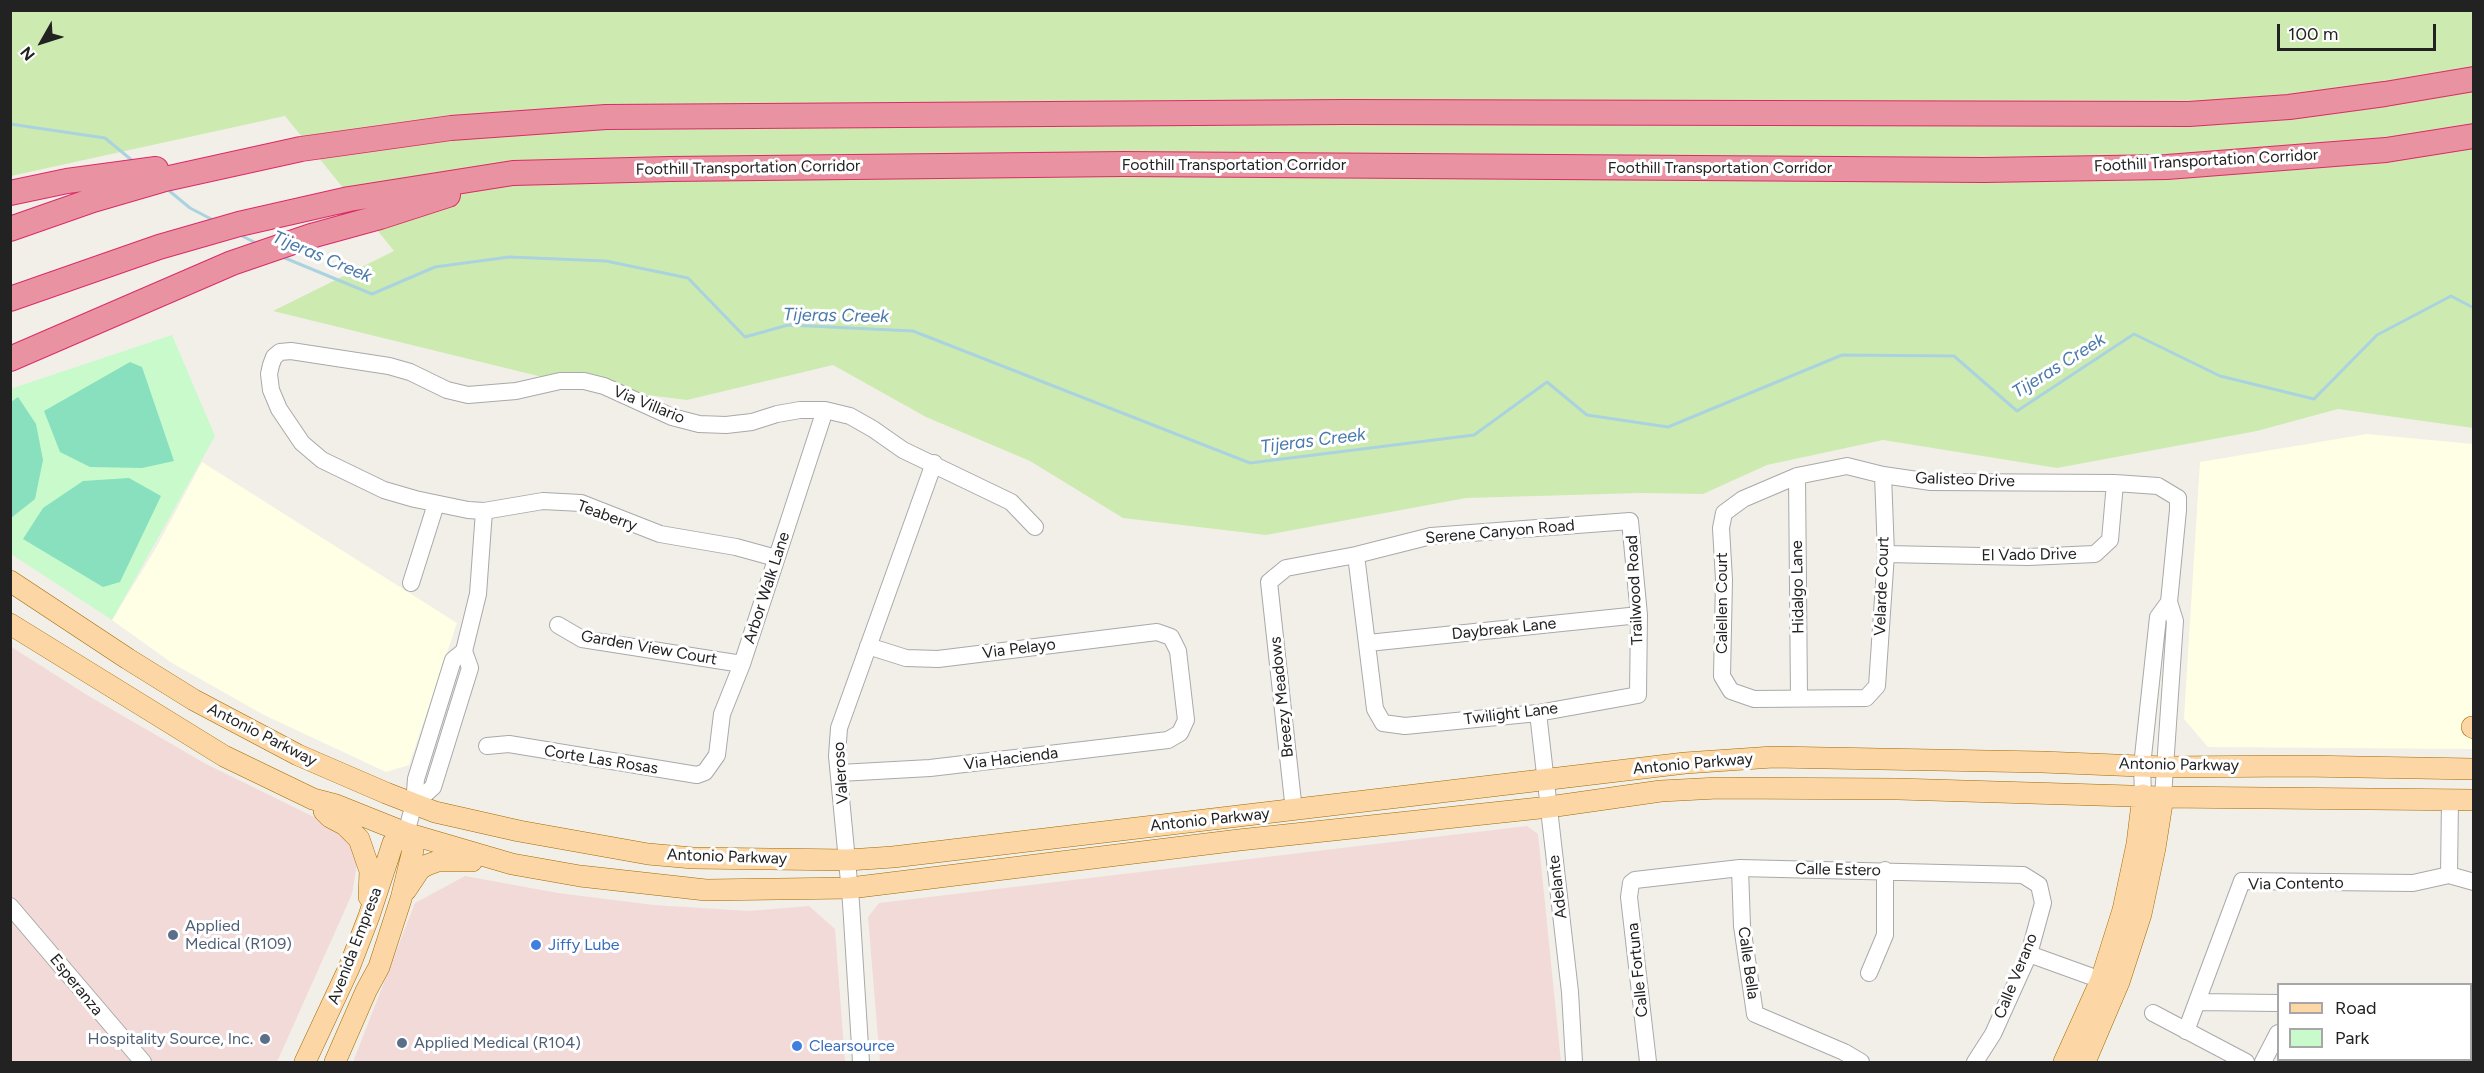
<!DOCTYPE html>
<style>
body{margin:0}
#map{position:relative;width:2484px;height:1073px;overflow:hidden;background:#f2efe9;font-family:Figtree,sans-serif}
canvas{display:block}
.frame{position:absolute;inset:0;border:12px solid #222;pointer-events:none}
.legend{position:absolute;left:2277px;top:983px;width:195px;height:78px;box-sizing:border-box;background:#fff;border:2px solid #a7a7a7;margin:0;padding:8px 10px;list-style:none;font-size:18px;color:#222}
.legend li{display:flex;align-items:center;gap:12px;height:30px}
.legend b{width:30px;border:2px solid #a7a7a7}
.north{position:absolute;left:12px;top:12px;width:60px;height:60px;-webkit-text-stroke:4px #fff;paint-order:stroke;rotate:231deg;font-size:16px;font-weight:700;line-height:24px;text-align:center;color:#222}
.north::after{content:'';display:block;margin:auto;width:21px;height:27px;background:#222;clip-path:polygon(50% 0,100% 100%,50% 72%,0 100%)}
.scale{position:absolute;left:2277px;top:24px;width:159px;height:27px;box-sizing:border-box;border:3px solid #222;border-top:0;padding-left:8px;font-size:18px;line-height:21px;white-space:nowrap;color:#222;-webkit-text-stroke:4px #fff;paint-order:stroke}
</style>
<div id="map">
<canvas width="2484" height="1073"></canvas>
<div class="frame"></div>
<ul class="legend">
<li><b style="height:8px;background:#fcd6a4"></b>Road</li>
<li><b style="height:16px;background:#c8facc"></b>Park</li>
</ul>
<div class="north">N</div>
<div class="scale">100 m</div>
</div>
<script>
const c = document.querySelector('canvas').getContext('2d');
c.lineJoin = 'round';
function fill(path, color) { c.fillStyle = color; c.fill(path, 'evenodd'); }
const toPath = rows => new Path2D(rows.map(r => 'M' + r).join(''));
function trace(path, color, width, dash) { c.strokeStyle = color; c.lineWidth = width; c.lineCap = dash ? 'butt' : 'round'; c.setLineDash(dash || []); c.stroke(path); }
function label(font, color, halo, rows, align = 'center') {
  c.font = font + ' Figtree,sans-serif'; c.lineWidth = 6; c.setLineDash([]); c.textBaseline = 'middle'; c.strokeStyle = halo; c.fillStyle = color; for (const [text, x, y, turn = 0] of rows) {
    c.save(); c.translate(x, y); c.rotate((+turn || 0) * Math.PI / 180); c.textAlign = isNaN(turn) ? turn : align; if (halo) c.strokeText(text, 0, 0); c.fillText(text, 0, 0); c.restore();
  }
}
fill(toPath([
 [10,646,87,695,206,764,316,818,346,838,354,850,357,864,352,894,277,1062,11,1062],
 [1527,826,1538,834,1561,1062,880,1062,868,917,879,903],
 [465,876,558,893,654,905,748,911,809,906,835,929,845,1062,353,1062,415,903]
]), '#f2dad9');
fill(toPath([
 [2367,434,2473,444,2473,749,2208,747,2184,719,2200,462],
 [202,462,457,623,409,765,386,772,264,715,172,663,112,620,156,548]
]), '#ffffe5');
fill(toPath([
 [10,11,2473,11,2473,428,2338,409,2257,431,2057,468,1883,440,1767,465,1703,494,1641,493,1466,498,1266,535,1123,518,1030,461,926,417,833,365,687,400,583,387,273,311,394,251,285,116,11,176]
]), '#cdebb0');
fill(toPath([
 [172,335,215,436,112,620,11,554,10,389]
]), '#c8facc');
fill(toPath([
 [130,362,142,367,174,461,142,468,90,467,60,452,44,411],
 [18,397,36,424,43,460,35,499,11,518,11,402],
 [129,478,161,496,120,582,103,587,23,539,43,508,83,481]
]), '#88e0be');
trace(toPath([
 [10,124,105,138,134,162],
 [167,189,190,208,213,220],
 [240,235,256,243],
 [280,256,372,294,435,267,509,257,606,261,688,278,745,337,788,325,913,331,1250,463,1474,435,1547,382,1587,415,1668,427,1842,355,1954,356,2017,411,2134,334,2220,376,2314,399,2377,335,2451,296,2474,308]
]), '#aad3df', 3);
const minor = toPath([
 [1883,475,1886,554,1877,686,1866,698,1754,699,1731,691,1722,676,1724,580,1721,528,1724,513,1743,499,1797,476,1847,466,1883,475,1931,482,2115,483,2158,486,2178,498,2178,510,2169,602,2175,621,2163,797],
 [1797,476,1799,698],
 [1886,554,2028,557,2095,554,2110,540,2115,483],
 [776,558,736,547,660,534,581,503,543,501,484,511,468,510,415,499,384,490,322,460,302,443,279,409,271,390,269,374,271,365,274,357,280,352,291,351,389,366,410,372,447,390,468,395,516,391,560,381,584,381,604,386,672,417,699,424,726,425,752,422,777,414,800,410,825,410,850,416,873,429,903,450,1011,502,1035,527],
 [411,583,436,504],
 [558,625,582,639,742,664],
 [1368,643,1639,615],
 [1538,713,1570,992,1574,1062],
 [487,746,509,744,697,775,705,772,717,755,722,714,742,664,825,410],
 [840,773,930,768,1168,740,1180,733,1186,720,1178,651,1171,637,1157,632,938,659,906,658,868,646],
 [2143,795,2142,766,2158,617,2169,602],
 [414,804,433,787,470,668,464,651,478,594,484,511],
 [1294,811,1269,582,1286,568,1356,555,1431,536,1630,521,1639,615,1638,695,1538,713,1405,726,1383,723,1375,709,1356,555],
 [406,833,414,804,416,779,453,660,464,651],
 [1740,868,1742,926,1755,1014,1844,1052,1861,1062],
 [2449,875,2450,801],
 [10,906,143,1062],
 [2029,954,2101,980],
 [1869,973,1885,935,1885,870],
 [2197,1002,2278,1003],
 [2153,1013,2246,1062],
 [2186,1031,2242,881,2413,883,2449,875,2474,882],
 [2470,1052,2474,1052],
 [2404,1060,2405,1062],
 [861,1062,851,903,837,756,839,728,934,463],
 [1648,1062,1629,897,1631,883,1635,880,1740,868,2023,875,2039,885,2043,903,2029,954,1993,1034,1975,1062],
 [2263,1062,2278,1033],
 [2299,1062,2300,1060],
 [2435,1062,2446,1060]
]);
const major = toPath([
 [10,581,128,659,194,700,298,755,386,793,435,812,519,831,648,854,693,858,848,860,893,857,1685,763,1773,757,2042,762,2164,767,2302,766,2474,769],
 [10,624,224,756,313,799,336,805,406,833,512,864,580,876,706,890,850,888,1239,840,1549,807,1661,791,1718,788,1898,789,2163,797,2474,800],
 [2472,727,2474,728],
 [324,811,330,817,345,825,359,839,370,871,369,897],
 [406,890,420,869,427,865,438,861,472,861],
 [305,1062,349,968,369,916,393,843,406,833],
 [335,1062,366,991,379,967,401,899,413,850,406,833],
 [2064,1062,2101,980,2123,910,2137,844,2143,795],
 [2085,1062,2119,982,2141,914,2155,848,2163,797]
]);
const highway = toPath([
 [10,193,67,181,156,169],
 [10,229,93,200,165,179,301,149,451,128,606,117,1344,112,2189,114,2289,107,2385,94,2474,79],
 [10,299,159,247,239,224,349,199,513,173,670,169,1124,164,1984,170,2167,167,2386,150,2474,136],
 [10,359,232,263,311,236,380,217,448,195]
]);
trace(minor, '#a9a9a9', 18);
trace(major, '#a06b00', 22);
trace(highway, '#dc2a67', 26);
trace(minor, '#fff', 16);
trace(major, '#fcd6a4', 21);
trace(highway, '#e892a2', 24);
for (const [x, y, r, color] of [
 [173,935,6,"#5c6f8a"],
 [536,945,6,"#3f7fe0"],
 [265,1039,6,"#5c6f8a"],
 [402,1043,6,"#5c6f8a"],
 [797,1046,6,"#3f7fe0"]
]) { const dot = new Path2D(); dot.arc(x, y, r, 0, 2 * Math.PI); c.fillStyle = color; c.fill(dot); trace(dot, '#fff', 2); }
label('16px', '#222', '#fff', [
 ["Foothill Transportation Corridor",2206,161,-3],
 ["Foothill Transportation Corridor",1234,165],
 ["Foothill Transportation Corridor",748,168,-1],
 ["Foothill Transportation Corridor",1720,168],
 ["Via Villario",649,405,22],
 ["Galisteo Drive",1965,480,2],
 ["Teaberry",607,516,20],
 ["Serene Canyon Road",1500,532,-5],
 ["El Vado Drive",2029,555,-1],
 ["Velarde Court",1882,586,-88],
 ["Hidalgo Lane",1798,587,-91],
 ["Arbor Walk Lane",767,588,-72],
 ["Trailwood Road",1635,590,-93],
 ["Calellen Court",1722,603,-90],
 ["Daybreak Lane",1504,629,-6],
 ["Garden View Court",649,648,10],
 ["Via Pelayo",1019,649,-7],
 ["Breezy Meadows",1282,697,-96],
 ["Twilight Lane",1511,714,-7],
 ["Antonio Parkway",262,735,27],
 ["Via Hacienda",1011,759,-7],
 ["Corte Las Rosas",601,760,9],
 ["Antonio Parkway",1693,764,-5],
 ["Antonio Parkway",2179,765,1],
 ["Valeroso",841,773,-94],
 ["Antonio Parkway",1210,820,-6],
 ["Antonio Parkway",727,857,2],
 ["Calle Estero",1838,870,1],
 ["Via Contento",2296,884,-1],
 ["Adelante",1558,887,-97],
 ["Avenida Empresa",355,946,-69],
 ["Calle Bella",1748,963,82],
 ["Calle Fortuna",1638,970,-96],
 ["Calle Verano",2016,976,-68],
 ["Esperanza",76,985,51]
]);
label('16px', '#4e5e75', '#fff', [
 ["Applied",185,926],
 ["Medical (R109)",185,944],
 ["Hospitality Source, Inc.",253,1039,"right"],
 ["Applied Medical (R104)",414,1043]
], 'left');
label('16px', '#366cbe', '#fff', [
 ["Jiffy Lube",548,945],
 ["Clearsource",809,1046]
], 'left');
label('italic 18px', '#4a7aab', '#fff', [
 ["Tijeras Creek",322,257,23],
 ["Tijeras Creek",836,316,1],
 ["Tijeras Creek",2059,366,-32],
 ["Tijeras Creek",1313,441,-7]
]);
</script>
